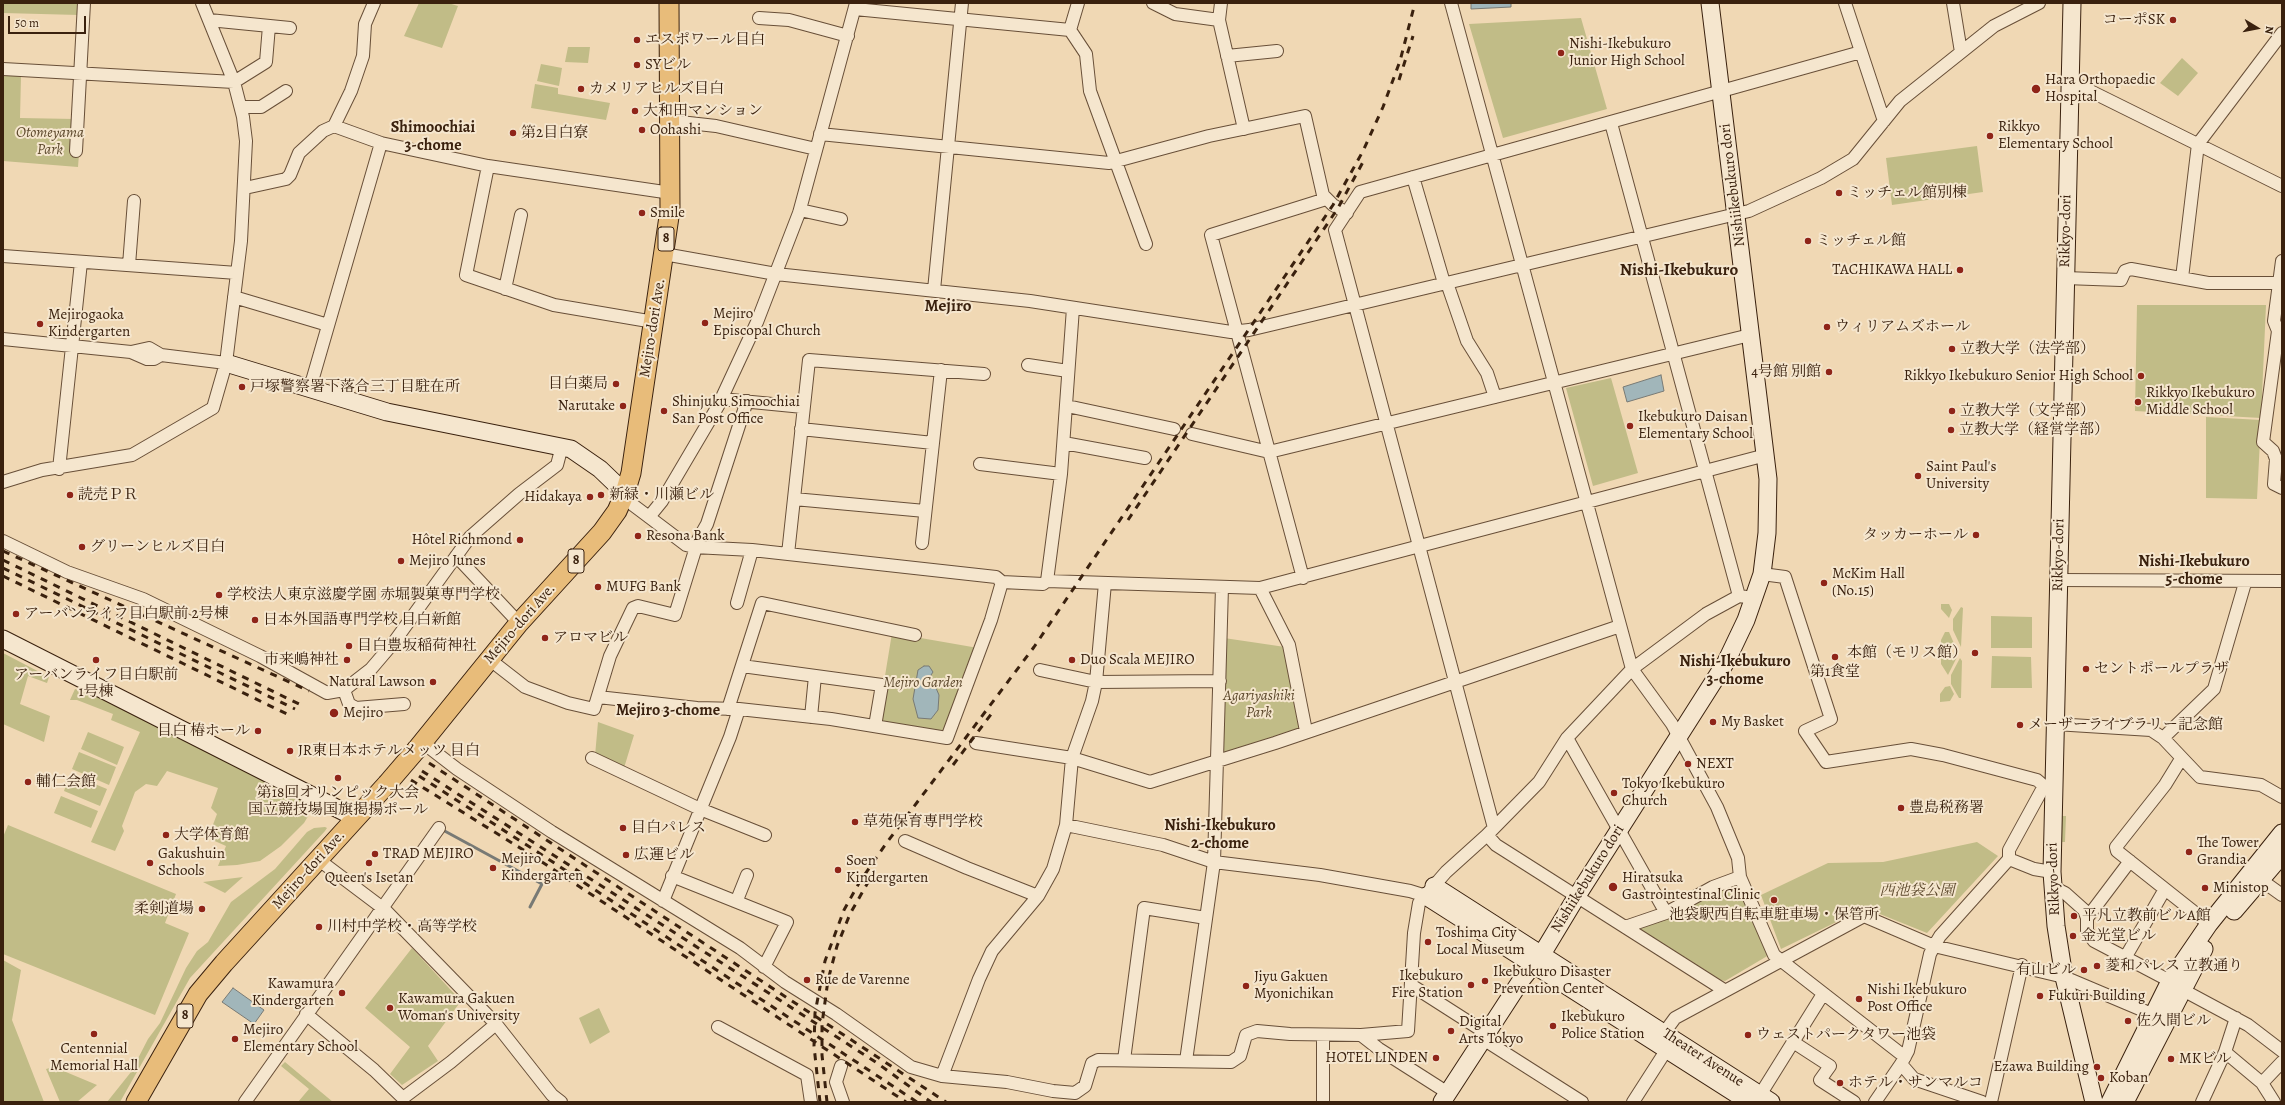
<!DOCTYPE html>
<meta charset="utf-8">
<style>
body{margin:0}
#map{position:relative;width:2285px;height:1105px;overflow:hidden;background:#f0d8b4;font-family:Alegreya,serif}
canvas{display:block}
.frame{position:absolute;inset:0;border:4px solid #3a210e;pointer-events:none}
.north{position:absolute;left:2237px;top:8px;width:40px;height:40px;-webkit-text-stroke:3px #f5e6ce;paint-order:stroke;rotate:100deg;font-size:11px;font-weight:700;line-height:16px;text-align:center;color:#3a210e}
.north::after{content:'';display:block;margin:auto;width:14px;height:18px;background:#3a210e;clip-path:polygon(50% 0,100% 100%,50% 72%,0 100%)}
.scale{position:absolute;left:8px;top:16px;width:78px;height:18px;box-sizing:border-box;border:2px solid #3a210e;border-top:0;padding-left:5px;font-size:12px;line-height:14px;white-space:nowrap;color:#3a210e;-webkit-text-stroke:3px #f5e6ce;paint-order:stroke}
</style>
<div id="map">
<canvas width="2285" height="1105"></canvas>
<div class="frame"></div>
<div class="north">N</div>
<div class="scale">50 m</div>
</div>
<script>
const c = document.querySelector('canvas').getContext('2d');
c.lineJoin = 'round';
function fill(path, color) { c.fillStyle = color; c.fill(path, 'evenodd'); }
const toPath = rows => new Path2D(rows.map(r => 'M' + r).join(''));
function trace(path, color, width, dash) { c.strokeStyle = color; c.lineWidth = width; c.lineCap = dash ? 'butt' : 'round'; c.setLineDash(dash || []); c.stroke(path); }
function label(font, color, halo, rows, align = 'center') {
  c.font = font + ' Alegreya,"Noto Serif JP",serif'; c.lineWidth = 4; c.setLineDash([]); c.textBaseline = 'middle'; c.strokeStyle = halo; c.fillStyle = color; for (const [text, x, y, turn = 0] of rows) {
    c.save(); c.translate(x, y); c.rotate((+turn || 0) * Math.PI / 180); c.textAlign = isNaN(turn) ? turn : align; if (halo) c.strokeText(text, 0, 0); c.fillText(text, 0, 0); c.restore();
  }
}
fill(toPath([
 [3,3,80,3,79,15,3,13],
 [419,3,448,3,458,6,442,48,404,36],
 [1581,18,1607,109,1503,138,1469,24],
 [568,47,590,47,588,63,565,62],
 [2182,58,2198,73,2178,96,2160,83],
 [541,64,562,68,559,86,537,81],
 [3,75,21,76,20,118,75,119,79,154,78,167,3,161],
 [535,84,558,88,558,94,610,103,606,120,531,108],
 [1977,146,1983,192,1892,205,1886,158],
 [2137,305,2266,305,2261,418,2135,411],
 [1611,378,1638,473,1593,486,1566,388],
 [2206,417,2261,420,2257,499,2206,498],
 [1941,604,1949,604,1952,610,1949,618,1941,609],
 [1961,607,1963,608,1961,647,1953,630,1953,619],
 [1991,616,2032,617,2032,648,1991,648],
 [1945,632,1949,632,1956,648,1941,648,1941,640],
 [892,633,978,648,945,737,877,725],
 [1224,638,1285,647,1302,730,1221,757],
 [3,653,49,677,47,683,28,676,20,704,50,716,44,742,3,724],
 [1941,655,1957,655,1957,657,1948,675,1941,664],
 [1992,656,2031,657,2032,688,1991,688],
 [1960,658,1962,661,1961,698,1959,698,1951,684,1951,675],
 [1950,686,1954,694,1950,701,1940,702,1940,694,1945,687],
 [75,689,121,706,316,803,304,823,281,846,260,861,237,865,218,866,226,846,208,838,217,814,211,808,218,788,167,771,157,786,146,784,135,792,122,826,124,831,115,851,91,842,140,732,111,720,113,714,77,700,70,700],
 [598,722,634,735,624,768,595,756],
 [88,732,124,747,117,765,81,749],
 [79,752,116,767,109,785,72,769],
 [70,774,107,789,100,806,64,791],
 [61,796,98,811,91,828,54,813],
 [2062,816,2066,816,2065,842,2062,842],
 [8,825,176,894,165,923,189,933,155,1015,3,954,3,837],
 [325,827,327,828,325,831,190,978,120,1102,107,1102,131,1072,148,1039,160,1023,186,968,197,951,208,942,231,902,275,869,307,832,314,828],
 [1977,842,1998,856,1927,933,1865,908,1781,949,1761,895,1828,863,1883,862],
 [243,877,225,893,203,882],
 [1735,882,1741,883,1769,955,1725,981,1721,980,1640,929,1644,924],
 [412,948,461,1001,428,1046,438,1061,402,1085,390,1074,410,1047,365,1008],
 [3,960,21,970,12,1020,44,1102,3,1102],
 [599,1008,610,1032,590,1044,579,1018],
 [285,1062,333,1102,298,1102,309,1089,281,1066],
 [54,1067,97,1085,77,1102,60,1102,46,1069]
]), '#c1bc87');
const water = toPath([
 [1471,3,1511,3,1511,7,1471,9,1471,3],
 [1661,375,1664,391,1627,402,1623,387,1661,375],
 [924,666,929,666,933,672,931,675,932,686,936,688,939,695,938,710,931,719,918,718,913,699,918,670,924,666],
 [233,988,264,1010,254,1024,222,1002,233,988]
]);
fill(water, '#a1b6ba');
trace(water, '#787a75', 1);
trace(toPath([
 [441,829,542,884,530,907]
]), '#787a75', 3);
const street = toPath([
 [1153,3,1175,14,1219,20],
 [1221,3,1219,20,1244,129],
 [1451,3,1632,669,1672,724,1717,807,1738,858,1740,877,1774,955,1905,1057],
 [1845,3,1884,121],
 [1953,3,1961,52],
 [855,9,1070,30],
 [759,18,789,20,848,36],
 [209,20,290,28],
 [1070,30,1086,54,1090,91,1146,244],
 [1070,30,1078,3],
 [1227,56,1277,51],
 [3,69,234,82,266,62,269,26],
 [2070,81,2282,186],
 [241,107,261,107,286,91],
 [671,121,716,126,816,149],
 [1611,123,1739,596],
 [334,126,351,91,363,56,365,24,374,3],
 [820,134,1109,163,1209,136,1305,116,1323,195,1333,205,1347,213],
 [76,151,84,3],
 [488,166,466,275,554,305,654,322],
 [1413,177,1444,283],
 [245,188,286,179,290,175,299,153,323,131,334,126,381,143,488,166,671,193],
 [800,210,841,219],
 [664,254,776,274,1030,301,1231,332,1249,330,1749,211,1821,178,1853,159,1900,101,1994,26,2039,3],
 [3,256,237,273],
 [2282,261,2274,321,2278,331,2263,442,2273,451,2276,459,2274,484,2282,488],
 [129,265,134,201],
 [2065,278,2121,280,2125,271,2131,269,2208,283,2279,283],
 [2182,278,2198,144,2282,33],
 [1447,283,1467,341,1487,373,1495,397],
 [505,289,521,215],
 [934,290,962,3],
 [234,297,328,325],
 [3,339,131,352],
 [161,355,154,359,147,359,131,352,149,348,161,355,226,363],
 [1028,365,1068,371],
 [310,388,381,143],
 [721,399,803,407],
 [1067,406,1174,429],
 [801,429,933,443],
 [1192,434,1269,452,1750,335],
 [1064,443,1145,458],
 [980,464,1061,474],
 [59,469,81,262],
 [3,482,42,470,132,455,213,408,226,363,241,241,246,141,243,117,234,82,202,3],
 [625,493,633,505,649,517,686,545,694,547,752,550,996,577,1002,582,1043,584,1047,581,1260,588,1766,455],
 [794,499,925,511],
 [649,517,662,501,718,406,757,322,799,213,856,3],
 [3,541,67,572,143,599,260,656,327,693,344,690,371,669,394,642,470,537,519,494,557,465,562,446],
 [922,543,941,370],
 [694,547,707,524,747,401],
 [788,554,809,360,984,374],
 [456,556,519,623],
 [1762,574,1785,577,1831,719,1805,731,1826,762,1911,749,1943,755,2037,780,2044,786],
 [1303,578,1211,235,1326,199],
 [2058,580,2282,581],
 [1047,581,1061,474,1073,308],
 [1260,588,1289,645,1306,731],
 [737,603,752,550],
 [489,659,525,687,568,703,594,709,610,656,633,608,638,606,675,615,696,547],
 [742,666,882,685,875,726],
 [1040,670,1096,682,1220,681],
 [344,690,349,704,356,708,404,704],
 [598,697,697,708,739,709,831,719,947,738,991,620,1002,582],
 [728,709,762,603,915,635],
 [811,717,815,676],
 [2055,724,2151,730,2163,738,2200,777,2261,785,2282,797],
 [1567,738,1666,913],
 [2163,738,2214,689,2245,583],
 [422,742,457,769,552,832,740,948,785,982,836,1014,911,1067,942,1076,1007,1082,1053,1091,1075,1093,1085,1086,1092,1063,1098,1060,1231,1062,1240,1056,1246,1035,1257,1031,1290,1034,1361,1035,1408,1031,1414,933,1419,903,1446,872,1487,835,1539,782,1567,738,1632,669,1706,614,1739,596,1754,598],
 [976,743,1072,758,1150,782,1275,743,1620,626],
 [592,758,700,809,765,835],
 [2181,759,2165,785,2116,847,2117,851,2209,924],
 [1066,825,1163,845,1214,862,1320,875,1410,891,1426,896],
 [1494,828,1335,230,1360,192,1861,52],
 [1487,835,1496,845,1724,990],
 [905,841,967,868,1038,896],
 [2009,859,2034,869,2052,872],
 [319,860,384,909,496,1024,552,1095,561,1102],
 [672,876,787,922,764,967],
 [2261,880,2282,895],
 [2053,887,2065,893,2084,910,2087,918,2087,931,2094,941,2170,981],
 [737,900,747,875],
 [663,901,730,737,739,709],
 [2087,918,2130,861],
 [1625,927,1666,913,1713,887,1740,877],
 [2125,958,2165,889],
 [1411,985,1486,1033],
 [2181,989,2248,1025,2282,1051],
 [306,1014,374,1070,403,1098,451,1062,496,1024],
 [718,1027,807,1075,811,1102],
 [1323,1035,1323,1102],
 [1361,1035,1379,1049,1448,1093],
 [1483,1039,1582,1102],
 [1793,1042,1830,1066,1820,1080,1854,1102],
 [2225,1052,2262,1083,2274,1102],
 [1124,1060,1144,908,1206,918],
 [1186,1061,1214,862,1222,587],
 [1901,1064,1914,1079,1982,1102],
 [841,1066,836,1082,843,1102],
 [942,1076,979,979,992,951,1038,896,1053,869,1066,825,1072,758,1092,701,1096,682,1105,583],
 [2262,1083,2282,1062],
 [1760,1095,1823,994],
 [245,1102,439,828],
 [1633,1102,1667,1049,1664,1033,1675,1018,1864,916,1934,946,2064,977,2154,1015],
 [1875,1102,1901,1064,1908,1051,1930,954,1934,946,1940,936,2009,859,2009,850,2044,786,2052,786],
 [1991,1102,2022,965],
 [2202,1102,2225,1052,2236,1018]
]);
const secondary = toPath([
 [2072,3,2052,872,2056,926,2064,977,2094,1102],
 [226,363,387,412,571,449,600,469,625,493],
 [3,639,356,818],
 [1434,886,1771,1102],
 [1426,896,1749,1102],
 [2234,911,2282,855],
 [1442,1102,1522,979,1542,954,1577,896,1726,662,1746,620,1762,574,1767,533,1768,479,1710,3],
 [2110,1102,2170,981,2209,924,2282,833],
 [2125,1102,2204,949]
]);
const primary = toPath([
 [417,749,519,623,602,532,617,511,625,493,631,473,670,210,669,3],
 [136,1102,198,994,224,963,387,784]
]);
trace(street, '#684f38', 14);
trace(secondary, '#3a210e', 19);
trace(primary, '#3a210e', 21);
trace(street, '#f5e6ce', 12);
trace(secondary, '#f5e6ce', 17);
trace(primary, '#e8bc7a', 19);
trace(toPath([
 [1399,80,1413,36],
 [1128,520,1338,208,1363,162],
 [3,551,309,691],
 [3,560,299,704],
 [3,568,295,709],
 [3,576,291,716],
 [429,763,946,1102],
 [953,765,995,709],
 [422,771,775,997,877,1063,931,1102],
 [419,776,536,851,917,1102],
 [411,780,533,856,906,1102],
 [820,1102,814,1046,815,1013,825,961,844,910,859,883,885,845,1034,647,1333,205,1363,151,1383,107,1400,61,1415,3],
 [827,1102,822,1055,822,1024,828,980,837,946,850,914,875,870]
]), '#3a210e', 3, [7, 7]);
const primaryBridge = toPath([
 [387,784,417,749]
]);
trace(primaryBridge, '#3a210e', 21, []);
trace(primaryBridge, '#e8bc7a', 19);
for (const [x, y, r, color] of [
 [2173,20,4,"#8f2418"],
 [637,40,4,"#8f2418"],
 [1561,53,4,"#8f2418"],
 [637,65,4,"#8f2418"],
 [581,89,4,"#8f2418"],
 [2036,89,5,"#8f2418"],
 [635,111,4,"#8f2418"],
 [642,130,4,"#8f2418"],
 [513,133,4,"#8f2418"],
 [1990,136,4,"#8f2418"],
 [1839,193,4,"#8f2418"],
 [642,213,4,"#8f2418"],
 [1808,241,4,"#8f2418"],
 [1960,270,4,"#8f2418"],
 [705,323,4,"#8f2418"],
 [40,324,4,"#8f2418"],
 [1827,327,4,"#8f2418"],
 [1952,349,4,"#8f2418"],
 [1829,372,4,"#8f2418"],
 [2141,376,4,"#8f2418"],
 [616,384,4,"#8f2418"],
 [242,387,4,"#8f2418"],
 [2138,402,4,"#8f2418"],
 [623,406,4,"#8f2418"],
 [664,411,4,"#8f2418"],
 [1952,411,4,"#8f2418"],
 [1630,426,4,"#8f2418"],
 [1951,430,4,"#8f2418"],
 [1918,476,4,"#8f2418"],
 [70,495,4,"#8f2418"],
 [601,495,4,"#8f2418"],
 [590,497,4,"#8f2418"],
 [1976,535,4,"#8f2418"],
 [638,536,4,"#8f2418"],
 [520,540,4,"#8f2418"],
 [82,547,4,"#8f2418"],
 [401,561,4,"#8f2418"],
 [1824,583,4,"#8f2418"],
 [598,587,4,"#8f2418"],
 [219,595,4,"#8f2418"],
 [16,614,4,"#8f2418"],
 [255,620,4,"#8f2418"],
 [545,638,4,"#8f2418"],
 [349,646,4,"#8f2418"],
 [1975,653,4,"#8f2418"],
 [1835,657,4,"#8f2418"],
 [96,660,4,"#8f2418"],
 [347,660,4,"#8f2418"],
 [1072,660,4,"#8f2418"],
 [2086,669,4,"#8f2418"],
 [433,682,4,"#8f2418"],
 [334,713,5,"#8f2418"],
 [1713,722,4,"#8f2418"],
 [2020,725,4,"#8f2418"],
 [258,731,4,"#8f2418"],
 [290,751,4,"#8f2418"],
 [1688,764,4,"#8f2418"],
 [338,778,4,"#8f2418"],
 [28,782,4,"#8f2418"],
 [1614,793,4,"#8f2418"],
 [1901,808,4,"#8f2418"],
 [855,822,4,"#8f2418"],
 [623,828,4,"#8f2418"],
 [166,835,4,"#8f2418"],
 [2189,852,4,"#8f2418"],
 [375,854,4,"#8f2418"],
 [626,855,4,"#8f2418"],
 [150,863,4,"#8f2418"],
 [369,863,4,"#8f2418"],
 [493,868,4,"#8f2418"],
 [838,870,4,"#8f2418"],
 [1613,887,5,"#8f2418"],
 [2205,888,4,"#8f2418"],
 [1774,900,4,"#8f2418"],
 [202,909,4,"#8f2418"],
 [2074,916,4,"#8f2418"],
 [319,927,4,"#8f2418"],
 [2073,936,4,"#8f2418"],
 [1428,942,4,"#8f2418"],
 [2097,966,4,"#8f2418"],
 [2084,970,4,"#8f2418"],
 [807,980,4,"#8f2418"],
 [1485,981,4,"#8f2418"],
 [1471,985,4,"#8f2418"],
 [1246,986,4,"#8f2418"],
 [342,993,4,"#8f2418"],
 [2040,996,4,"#8f2418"],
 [1859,999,4,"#8f2418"],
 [390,1008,4,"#8f2418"],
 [2128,1021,4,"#8f2418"],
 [1553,1026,4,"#8f2418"],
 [1451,1031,4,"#8f2418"],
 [94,1034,4,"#8f2418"],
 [1748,1035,4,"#8f2418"],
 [235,1039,4,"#8f2418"],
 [1436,1058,4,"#8f2418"],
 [2171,1059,4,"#8f2418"],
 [2097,1067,4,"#8f2418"],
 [2101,1078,4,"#8f2418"],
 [1840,1083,4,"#8f2418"]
]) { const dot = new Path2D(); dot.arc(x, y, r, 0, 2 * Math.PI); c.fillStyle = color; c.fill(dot); trace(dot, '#f5e6ce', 1.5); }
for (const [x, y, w] of [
 [666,239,16],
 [576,561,16],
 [185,1016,16]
]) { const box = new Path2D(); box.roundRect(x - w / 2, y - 12, w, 24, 3); c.fillStyle = '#f5e6ce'; c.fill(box); trace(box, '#3a210e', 1); }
label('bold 14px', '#3a210e', null, [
 ["8",666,239],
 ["8",576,561],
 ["8",185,1016]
]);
label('15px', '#3a210e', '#f5e6ce', [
 ["コーポSK",2165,20,"right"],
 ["エスポワール目白",645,40],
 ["Nishi-Ikebukuro",1569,44],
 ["Junior High School",1569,61],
 ["SYビル",645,65],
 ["Hara Orthopaedic",2045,80],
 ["Hospital",2045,97],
 ["カメリアヒルズ目白",589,89],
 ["大和田マンション",643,111],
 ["Rikkyo",1998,127],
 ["Elementary School",1998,144],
 ["Oohashi",650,130],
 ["第2目白寮",521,133],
 ["ミッチェル館別棟",1847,193],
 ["Smile",650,213],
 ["ミッチェル館",1816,241],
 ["TACHIKAWA HALL",1952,270,"right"],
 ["Mejiro",713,314],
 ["Episcopal Church",713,331],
 ["Mejirogaoka",48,315],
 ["Kindergarten",48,332],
 ["ウィリアムズホール",1835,327],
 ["立教大学（法学部）",1960,349],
 ["4号館 別館",1821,372,"right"],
 ["Rikkyo Ikebukuro Senior High School",2133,376,"right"],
 ["目白薬局",608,384,"right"],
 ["戸塚警察署下落合三丁目駐在所",250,387],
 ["Rikkyo Ikebukuro",2146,393],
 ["Middle School",2146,410],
 ["Shinjuku Simoochiai",672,402],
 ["San Post Office",672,419],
 ["Narutake",615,406,"right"],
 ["立教大学（文学部）",1960,411],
 ["Ikebukuro Daisan",1638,417],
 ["Elementary School",1638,434],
 ["立教大学（経営学部）",1959,430],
 ["Saint Paul's",1926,467],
 ["University",1926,484],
 ["読売ＰＲ",78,495],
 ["新緑・川瀬ビル",609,495],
 ["Hidakaya",582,497,"right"],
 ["タッカーホール",1968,535,"right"],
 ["Resona Bank",646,536],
 ["Hôtel Richmond",512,540,"right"],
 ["グリーンヒルズ目白",90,547],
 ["Mejiro Junes",409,561],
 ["McKim Hall",1832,574],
 ["(No.15)",1832,591],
 ["MUFG Bank",606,587],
 ["学校法人東京滋慶学園 赤堀製菓専門学校",227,595],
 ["アーバンライフ目白駅前 2号棟",24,614],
 ["日本外国語専門学校 目白新館",263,620],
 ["アロマビル",553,638],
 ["目白豊坂稲荷神社",357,646],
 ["本館（モリス館）",1967,653,"right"],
 ["市来嶋神社",339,660,"right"],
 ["Duo Scala MEJIRO",1080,660],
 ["セントポールプラザ",2094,669],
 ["第1食堂",1835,672,"center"],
 ["アーバンライフ目白駅前",96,675,"center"],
 ["1号棟",96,692,"center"],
 ["Natural Lawson",425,682,"right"],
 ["Mejiro",343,713],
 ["My Basket",1721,722],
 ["メーザーライブラリー記念館",2028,725],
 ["目白 椿ホール",250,731,"right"],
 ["JR東日本ホテルメッツ 目白",298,751],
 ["NEXT",1696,764],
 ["輔仁会館",36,782],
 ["Tokyo Ikebukuro",1622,784],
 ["Church",1622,801],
 ["第18回オリンピック大会",338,793,"center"],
 ["国立競技場国旗掲揚ポール",338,810,"center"],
 ["豊島税務署",1909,808],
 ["草苑保育専門学校",863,822],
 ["目白パレス",631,828],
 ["大学体育館",174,835],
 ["The Tower",2197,843],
 ["Grandia",2197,860],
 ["Gakushuin",158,854],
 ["Schools",158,871],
 ["TRAD MEJIRO",383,854],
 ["広運ビル",634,855],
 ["Mejiro",501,859],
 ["Kindergarten",501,876],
 ["Soen",846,861],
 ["Kindergarten",846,878],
 ["Queen's Isetan",369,878,"center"],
 ["Hiratsuka",1622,878],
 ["Gastrointestinal Clinic",1622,895],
 ["Ministop",2213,888],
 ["柔剣道場",194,909,"right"],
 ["池袋駅西自転車駐車場・保管所",1774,915,"center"],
 ["平凡立教前ビルA館",2082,916],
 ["川村中学校・高等学校",327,927],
 ["Toshima City",1436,933],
 ["Local Museum",1436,950],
 ["金光堂ビル",2081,936],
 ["菱和パレス 立教通り",2105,966],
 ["有山ビル",2076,970,"right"],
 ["Ikebukuro Disaster",1493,972],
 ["Prevention Center",1493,989],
 ["Ikebukuro",1463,976,"right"],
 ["Fire Station",1463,993,"right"],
 ["Jiyu Gakuen",1254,977],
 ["Myonichikan",1254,994],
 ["Rue de Varenne",815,980],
 ["Kawamura",334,984,"right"],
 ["Kindergarten",334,1001,"right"],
 ["Nishi Ikebukuro",1867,990],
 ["Post Office",1867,1007],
 ["Fukuri Building",2048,996],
 ["Kawamura Gakuen",398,999],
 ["Woman's University",398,1016],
 ["Ikebukuro",1561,1017],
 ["Police Station",1561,1034],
 ["佐久間ビル",2136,1021],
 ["Digital",1459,1022],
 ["Arts Tokyo",1459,1039],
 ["Mejiro",243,1030],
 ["Elementary School",243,1047],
 ["ウェストパークタワー池袋",1756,1035],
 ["Centennial",94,1049,"center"],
 ["Memorial Hall",94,1066,"center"],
 ["HOTEL LINDEN",1428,1058,"right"],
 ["MKビル",2179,1059],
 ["Ezawa Building",2089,1067,"right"],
 ["Koban",2109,1078],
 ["ホテル・サンマルコ",1848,1083]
], 'left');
label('italic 15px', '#5c482c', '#f5e6ce', [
 ["Otomeyama",50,133],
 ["Park",50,150],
 ["Mejiro Garden",923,683],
 ["Agariyashiki",1259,696],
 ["Park",1259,713],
 ["西池袋公園",1917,891]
]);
label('15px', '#3a210e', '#f5e6ce', [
 ["Nishiikebukuro dori",1733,185,-97],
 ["Rikkyo-dori",2066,231,-89],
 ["Mejiro-dori Ave.",653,328,-81],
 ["Rikkyo-dori",2059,555,-89],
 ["Mejiro-dori Ave.",520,624,-49],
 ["Mejiro-dori Ave.",309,870,-48],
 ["Nishiikebukuro dori",1588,879,-58],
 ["Rikkyo-dori",2054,879,-92],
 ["Theater Avenue",1703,1058,33]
]);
label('bold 16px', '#3a210e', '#f5e6ce', [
 ["Shimoochiai",433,128],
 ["3-chome",433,146],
 ["Nishi-Ikebukuro",2194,562],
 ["5-chome",2194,580],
 ["Nishi-Ikebukuro",1735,662],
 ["3-chome",1735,680],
 ["Mejiro 3-chome",668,711],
 ["Nishi-Ikebukuro",1220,826],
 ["2-chome",1220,844]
]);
label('bold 17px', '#3a210e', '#f5e6ce', [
 ["Nishi-Ikebukuro",1679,271],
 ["Mejiro",948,307]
]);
</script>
